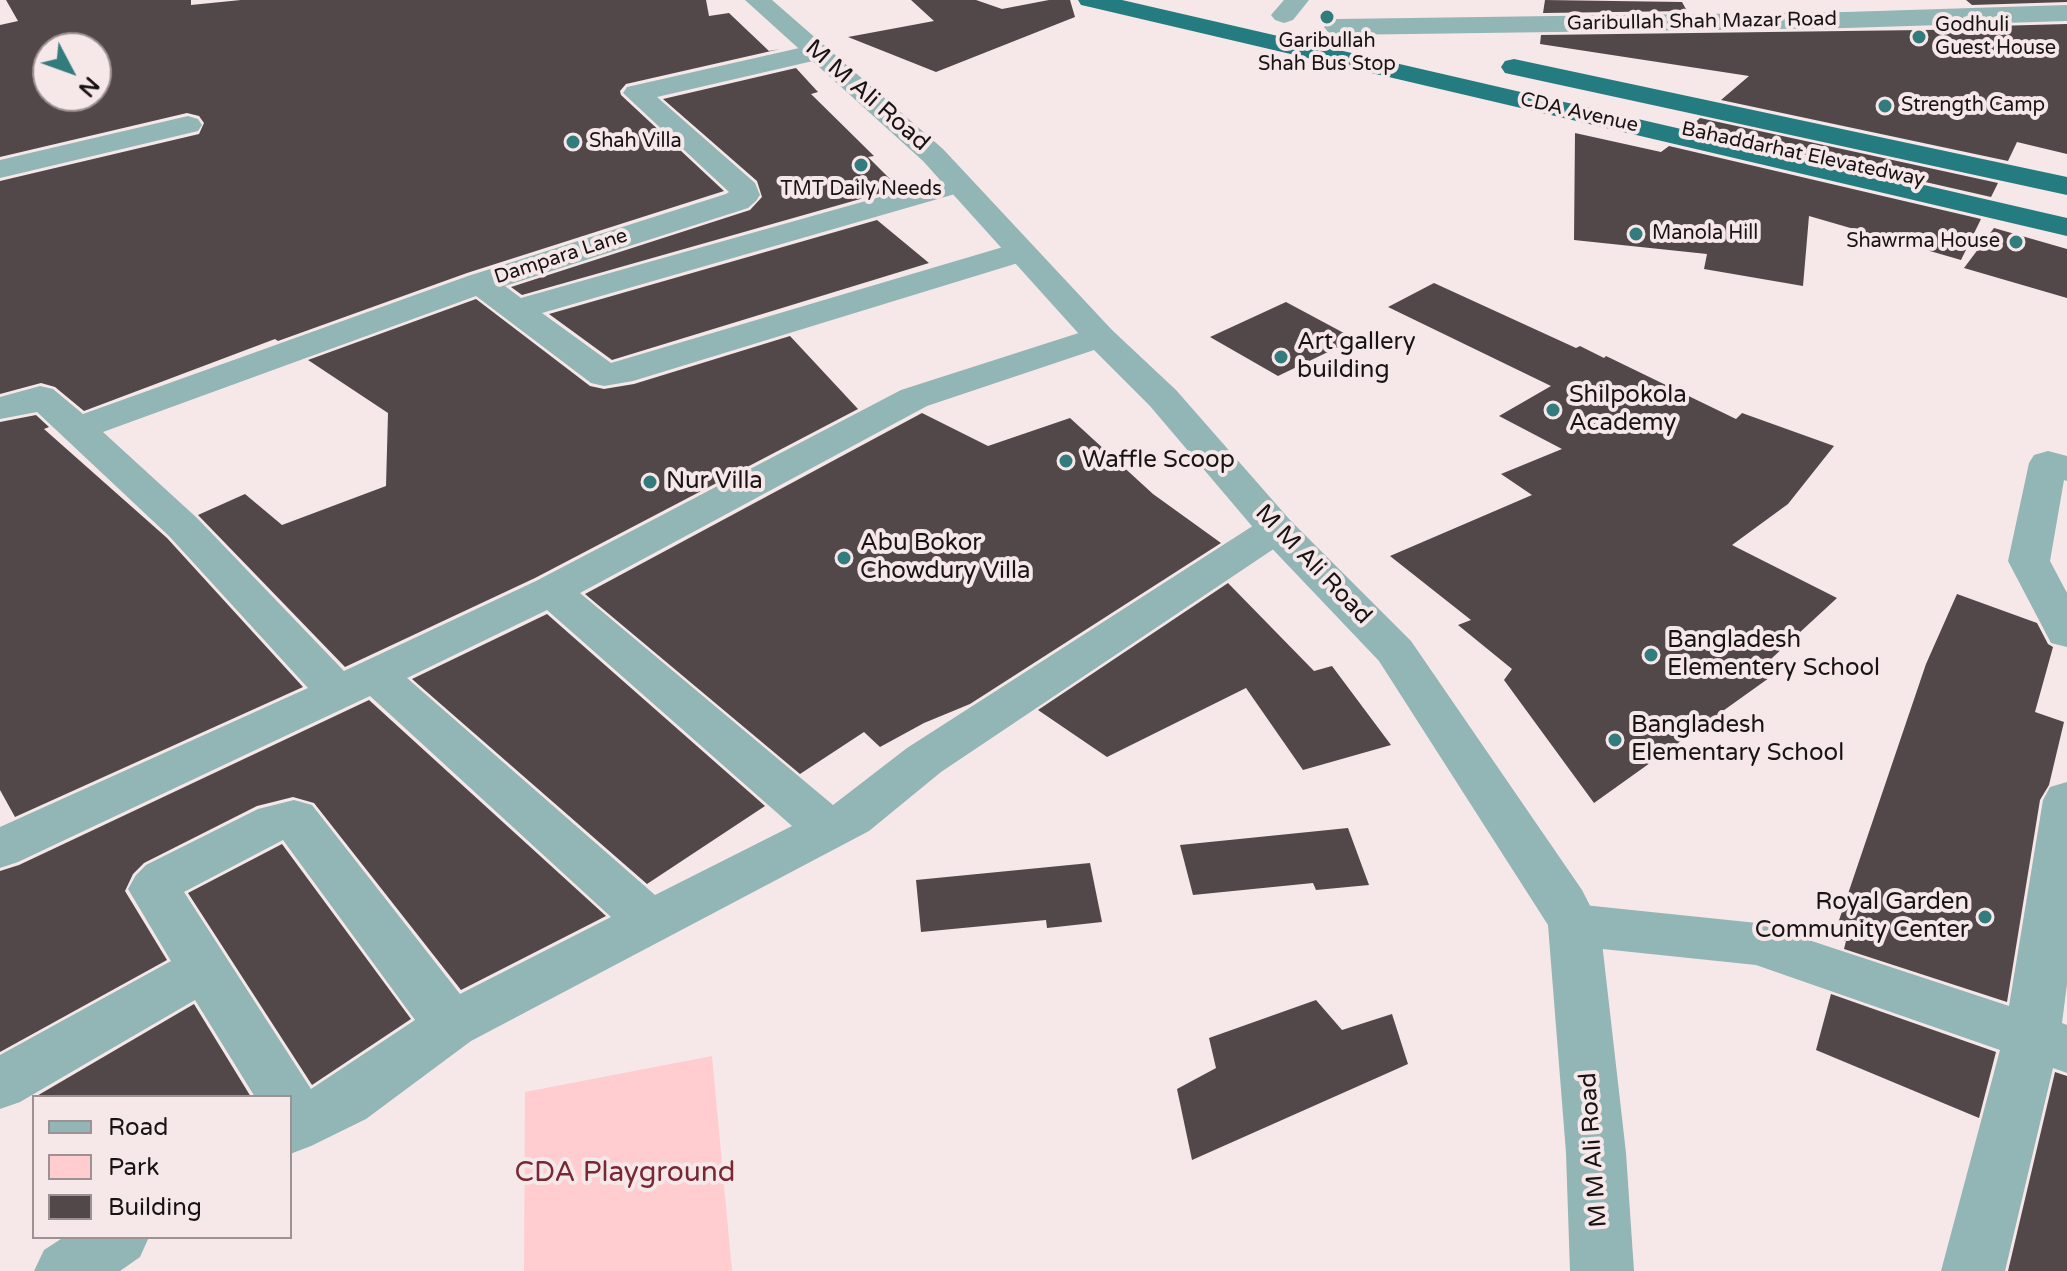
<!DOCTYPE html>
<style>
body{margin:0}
#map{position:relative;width:2067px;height:1271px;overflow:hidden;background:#f6e7e8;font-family:"Varela Round",sans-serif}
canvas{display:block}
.legend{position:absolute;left:32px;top:1095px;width:260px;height:144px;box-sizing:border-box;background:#f6e7e8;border:2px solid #9d9293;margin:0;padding:10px 14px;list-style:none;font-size:24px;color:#181314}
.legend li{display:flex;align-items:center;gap:16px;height:40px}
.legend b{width:40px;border:2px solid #9d9293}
.north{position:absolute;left:32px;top:32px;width:80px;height:80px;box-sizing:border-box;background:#f6e7e8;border:2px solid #9d9293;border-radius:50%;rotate:131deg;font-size:22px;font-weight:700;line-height:32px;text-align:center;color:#181314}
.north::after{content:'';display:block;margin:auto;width:28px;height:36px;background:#337c7e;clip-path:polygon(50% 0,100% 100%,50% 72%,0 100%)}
</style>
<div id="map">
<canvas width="2067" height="1271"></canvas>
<ul class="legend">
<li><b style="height:10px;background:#92b5b5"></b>Road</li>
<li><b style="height:22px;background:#ffcccf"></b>Park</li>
<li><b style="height:22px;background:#534849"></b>Building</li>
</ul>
<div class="north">N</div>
</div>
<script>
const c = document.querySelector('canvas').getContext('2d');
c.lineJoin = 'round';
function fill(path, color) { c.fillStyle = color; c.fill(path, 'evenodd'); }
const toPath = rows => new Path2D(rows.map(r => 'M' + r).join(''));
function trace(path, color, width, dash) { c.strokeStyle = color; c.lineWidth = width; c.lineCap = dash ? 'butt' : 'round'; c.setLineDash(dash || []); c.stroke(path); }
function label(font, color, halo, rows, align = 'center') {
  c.font = font + ' "Varela Round",sans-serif'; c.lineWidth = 8; c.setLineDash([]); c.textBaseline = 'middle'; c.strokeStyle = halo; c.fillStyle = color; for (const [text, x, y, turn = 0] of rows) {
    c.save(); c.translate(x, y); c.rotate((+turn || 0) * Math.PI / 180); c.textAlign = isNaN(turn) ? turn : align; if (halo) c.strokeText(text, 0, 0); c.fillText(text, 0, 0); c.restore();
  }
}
fill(toPath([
 [712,1056,732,1271,524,1271,525,1092]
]), '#ffcccf');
fill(toPath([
 [6,0,191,0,191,5,241,0,706,0,709,16,729,13,769,51,780,49,626,84,620,91,621,95,724,191,467,273,278,341,275,339,84,411,55,387,41,383,0,394,0,181,199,134,204,123,199,116,187,113,0,157,0,25,18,21],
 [48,48,96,48,96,96,48,96],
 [911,0,976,0,1002,9,1049,0,1070,0,1075,17,936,72,848,37,934,21],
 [1545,0,1682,2,1687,11,1543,13],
 [1966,0,2067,0,2067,2,1972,5],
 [2067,24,2067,154,2017,142,2008,161,1721,100,1749,76,1540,44,1541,35,1998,29,1995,26],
 [796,68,818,92,811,94,874,156,868,157,899,188,522,295,511,287,750,210,762,197,757,181,663,99],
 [1700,118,1998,183,1991,197,1689,128],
 [1575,133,1661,152,1669,146,1981,219,1961,260,1809,216,1803,286,1704,269,1707,254,1574,240],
 [877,220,929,263,612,360,549,314],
 [1994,228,2067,249,2067,298,1964,268],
 [1434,283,1576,348,1580,346,1604,358,1606,356,1736,419,1742,413,1834,446,1788,504,1732,545,1837,598,1758,671,1769,678,1594,803,1504,680,1512,669,1458,625,1471,620,1390,556,1532,495,1501,474,1562,449,1499,416,1551,386,1388,307],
 [476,299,590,386,604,389,634,384,790,336,858,409,535,578,345,667,198,515,245,494,282,525,386,486,388,413,308,360],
 [1286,302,1355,339,1278,376,1210,337],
 [922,413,988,446,1070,418,1153,494,1221,543,970,704,924,723,880,747,864,732,800,774,585,594],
 [36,415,49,427,44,429,167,538,303,687,15,817,0,790,0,422],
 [1228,583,1314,671,1332,666,1391,745,1303,770,1246,688,1107,757,1038,710],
 [1957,594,2037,623,2048,644,2053,647,2035,712,2064,722,2049,785,2040,800,2007,1002,1844,949,1846,941,1834,935,1926,664],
 [547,614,765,806,647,884,412,679],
 [369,700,606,916,461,990,314,803,293,797,257,806,144,863,133,874,125,891,167,960,0,1052,0,871,19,865],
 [1348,828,1369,885,1316,890,1313,883,1193,895,1180,845],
 [282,844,411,1019,312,1085,188,893],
 [1090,863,1102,922,1047,928,1046,920,921,932,916,880],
 [1831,994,1996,1052,1979,1118,1816,1050],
 [1316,1000,1342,1030,1392,1014,1408,1064,1192,1160,1177,1089,1216,1068,1209,1038],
 [194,1004,251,1097,35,1097],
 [2055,1072,2067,1076,2067,1271,2008,1271]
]), '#534849');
fill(toPath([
 [1284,0,1309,0,1293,20,1284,23,1275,20,1271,15,1284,0],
 [817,44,826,46,830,52,826,58,657,97,755,183,760,195,756,201,748,208,505,286,521,298,958,175,969,178,973,184,969,190,542,313,611,363,1020,242,1031,245,1036,252,1031,259,633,381,604,386,591,383,476,296,103,432,197,518,344,671,536,581,901,390,1088,330,1100,327,1112,330,1117,337,1112,344,927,406,580,593,833,805,907,748,1262,520,1276,517,1290,520,1296,529,1290,538,941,772,869,831,471,1041,366,1119,311,1146,290,1154,290,1097,255,1097,195,1000,20,1102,0,1109,0,1055,171,961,128,889,136,875,146,865,258,809,294,800,312,805,460,994,611,917,370,696,18,862,0,868,0,827,308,688,169,536,37,412,0,419,0,397,40,386,53,389,83,414,468,276,726,194,729,192,623,93,627,87,817,44],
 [547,610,792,826,655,895,407,678,547,610],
 [283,840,415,1020,311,1089,184,892,283,840],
 [188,116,198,119,202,125,198,131,0,178,0,160,188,116],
 [2048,451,2067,456,2067,481,2064,480,2050,561,2067,593,2067,647,2051,643,2008,561,2029,463,2034,455,2048,451],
 [2067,782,2067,984,2062,1023,2067,1025,2067,1073,2053,1068,2005,1271,1941,1271,2000,1050,1756,965,1574,946,1555,940,1548,925,1555,910,1574,904,1757,923,2009,1006,2043,800,2050,787,2067,782],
 [64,1237,149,1237,140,1257,120,1271,34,1271,44,1250,64,1237]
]), '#92b5b5');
fill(toPath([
 [745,0,772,0,943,149,1112,330,1176,390,1290,520,1411,641,1582,890,1600,925,1626,1153,1634,1271,1570,1271,1566,1153,1548,925,1379,661,1262,538,1150,406,1088,344,923,161,745,0],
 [2067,5,2067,21,1846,28,1337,35,1328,32,1324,27,1328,22,1337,19,1846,12,2067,5]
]), '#92b5b5');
fill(toPath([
 [1078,0,1122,0,2067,218,2067,236,1090,7,1081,5,1078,0],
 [1514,59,2067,177,2067,195,1505,73,1501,67,1505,61,1514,59]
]), '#257c80');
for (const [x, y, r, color] of [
 [1327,17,8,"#337c7e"],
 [1919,37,8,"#337c7e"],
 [1885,106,8,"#337c7e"],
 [573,142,8,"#337c7e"],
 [861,165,8,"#337c7e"],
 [1636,234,8,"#337c7e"],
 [2016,242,8,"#337c7e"],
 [1281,357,8,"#337c7e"],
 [1553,410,8,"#337c7e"],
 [1066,461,8,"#337c7e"],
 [650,482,8,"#337c7e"],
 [844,558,8,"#337c7e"],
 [1651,655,8,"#337c7e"],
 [1615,740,8,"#337c7e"],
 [1985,917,8,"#337c7e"]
]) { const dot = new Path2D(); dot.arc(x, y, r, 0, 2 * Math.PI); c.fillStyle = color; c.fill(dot); trace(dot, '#f6e7e8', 3); }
label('20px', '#181314', '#f6e7e8', [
 ["Garibullah Shah Mazar Road",1702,22,-1],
 ["CDA Avenue",1579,113,13],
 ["Bahaddarhat Elevatedway",1803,155,12],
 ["Dampara Lane",561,257,-18]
]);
label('20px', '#181314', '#f6e7e8', [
 ["Godhuli",1935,26],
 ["Guest House",1935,49],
 ["Garibullah",1327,42,"center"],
 ["Shah Bus Stop",1327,65,"center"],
 ["Strength Camp",1901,106],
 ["Shah Villa",589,142],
 ["TMT Daily Needs",861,190,"center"],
 ["Manola Hill",1652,234],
 ["Shawrma House",2000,242,"right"]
], 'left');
label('24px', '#181314', '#f6e7e8', [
 ["M M Ali Road",867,96,41],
 ["M M Ali Road",1313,565,46],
 ["M M Ali Road",1594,1150,-94]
]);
label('24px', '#181314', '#f6e7e8', [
 ["Art gallery",1297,343],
 ["building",1297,371],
 ["Shilpokola",1569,396],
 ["Academy",1569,424],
 ["Waffle Scoop",1082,461],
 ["Nur Villa",666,482],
 ["Abu Bokor",860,544],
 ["Chowdury Villa",860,572],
 ["Bangladesh",1667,641],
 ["Elementery School",1667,669],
 ["Bangladesh",1631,726],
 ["Elementary School",1631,754],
 ["Royal Garden",1969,903,"right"],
 ["Community Center",1969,931,"right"]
], 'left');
label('28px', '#782733', '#f6e7e8', [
 ["CDA Playground",625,1174]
]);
</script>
